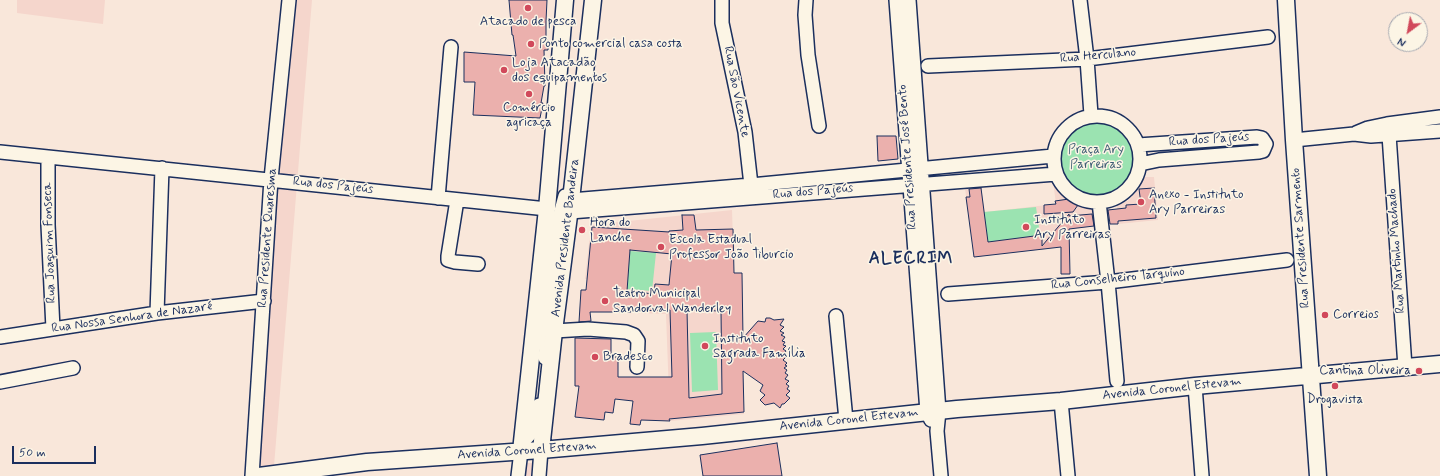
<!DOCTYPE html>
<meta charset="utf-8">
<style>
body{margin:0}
#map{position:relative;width:1440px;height:476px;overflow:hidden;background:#f9e7da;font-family:Mynerve,sans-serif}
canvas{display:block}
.north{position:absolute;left:1388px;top:12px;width:40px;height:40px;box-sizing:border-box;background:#fcf5e5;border:1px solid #a2a6af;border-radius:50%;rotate:212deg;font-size:11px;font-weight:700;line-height:16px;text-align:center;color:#1b2f5e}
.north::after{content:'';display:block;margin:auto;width:14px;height:18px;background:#d1495b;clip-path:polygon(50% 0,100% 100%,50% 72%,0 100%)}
.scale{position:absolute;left:12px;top:446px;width:84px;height:18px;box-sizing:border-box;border:2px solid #1b2f5e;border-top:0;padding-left:5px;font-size:12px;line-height:14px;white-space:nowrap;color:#1b2f5e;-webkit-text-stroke:3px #fcf5e5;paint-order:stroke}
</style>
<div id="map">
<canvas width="1440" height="476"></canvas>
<div class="north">N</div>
<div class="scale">50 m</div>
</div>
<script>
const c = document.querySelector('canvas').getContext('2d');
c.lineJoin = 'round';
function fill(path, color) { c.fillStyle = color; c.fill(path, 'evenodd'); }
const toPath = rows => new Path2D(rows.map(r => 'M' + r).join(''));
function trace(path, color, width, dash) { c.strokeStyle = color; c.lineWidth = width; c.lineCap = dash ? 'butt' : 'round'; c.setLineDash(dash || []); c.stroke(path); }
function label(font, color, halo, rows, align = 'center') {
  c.font = font + ' Mynerve,sans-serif'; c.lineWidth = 3; c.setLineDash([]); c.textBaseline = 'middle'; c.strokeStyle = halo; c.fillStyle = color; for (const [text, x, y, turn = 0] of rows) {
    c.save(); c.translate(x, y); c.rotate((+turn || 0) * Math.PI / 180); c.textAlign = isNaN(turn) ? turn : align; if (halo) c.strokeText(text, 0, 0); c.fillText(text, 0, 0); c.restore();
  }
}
fill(toPath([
 [17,0,105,0,103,24,17,13],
 [290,0,312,0,274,466,253,469],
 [1145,177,1154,177,1158,220,1118,224,1117,206,1129,200,1138,189],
 [1053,181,1058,188,1076,203,1095,209,1097,226,1069,229,1070,274,1061,274,1061,246,974,257,965,188,981,186,985,212,1056,204],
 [732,210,734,273,742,273,744,414,670,421,666,314,635,313,636,293,627,291,602,281,585,279,591,225],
 [522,463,537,463,535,476,520,476]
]), '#f5d6cc');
fill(toPath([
 '1056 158a41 41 0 1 1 82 0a41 41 0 1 1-82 0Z',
 [1036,207,1040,235,988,242,984,212],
 [630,251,656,253,652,291,627,289],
 [716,332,718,390,692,392,690,333]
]), '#9be3b1');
const building = toPath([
 [509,0,547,0,546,21,546,40,548,40,548,50,544,50,545,86,544,86,541,103,543,103,540,118,473,115,475,82,464,82,464,52,516,56,513,35,512,35,509,0],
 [877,136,896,136,898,159,878,161,877,136],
 [981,188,988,242,1042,235,1042,246,1069,214,1069,216,1092,214,1094,226,1069,229,1070,274,1061,274,1061,247,974,257,966,197,970,197,969,189,981,188],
 [1154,188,1156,218,1118,221,1118,224,1110,224,1108,210,1126,208,1126,205,1141,204,1139,189,1154,188],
 [1069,199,1078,205,1073,212,1044,214,1044,205,1056,204,1055,201,1069,199],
 [682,215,694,215,696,230,733,229,734,273,742,273,743,338,758,321,765,322,766,318,770,318,774,320,784,319,780,325,784,327,780,331,784,333,781,335,785,337,782,341,785,342,783,345,786,346,783,349,786,351,783,355,786,357,783,360,787,363,785,365,787,366,784,368,787,370,785,373,788,375,785,379,789,381,786,384,789,386,787,389,790,391,786,395,790,398,784,404,782,404,780,408,774,403,765,405,760,400,765,395,760,391,763,385,743,371,744,412,669,419,670,421,641,420,640,425,630,424,633,401,615,399,613,413,605,412,604,420,575,417,579,386,575,386,575,338,611,339,611,357,618,357,618,377,672,377,670,310,630,311,631,312,590,312,591,321,579,322,581,290,586,290,592,227,669,232,669,231,683,230,682,215],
 [630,250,672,254,669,285,655,284,654,294,627,291,630,250],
 [687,310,721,311,722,394,689,398,687,310],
 [777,443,782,476,703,476,700,455,777,443]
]);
fill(building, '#ebb0ad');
trace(building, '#1b2f5e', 1);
const minor = toPath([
 [722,0,722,23,745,132,751,185],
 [806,0,805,15,808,55,819,126],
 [896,0,927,412,931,420],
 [909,0,939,411,937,431,941,476],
 [1080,0,1087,59,1091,115],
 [928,66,1087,59,1268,37],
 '1054 159a43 43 0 1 1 86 0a43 43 0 1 1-86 0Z',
 [1356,133,1368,128,1387,124,1440,117],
 [1389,135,1405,367],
 [1294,140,1354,134,1371,136,1440,131],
 [1138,145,1257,137,1262,138,1266,144,1263,151,1259,152,1159,160,1140,164],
 [0,152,547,209],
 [48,157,48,225,53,329],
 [565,196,558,222,554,244,546,315,554,331,588,329,626,332,634,335,638,341,637,367],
 [438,198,451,47],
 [457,200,448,256,448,260,455,262,478,264],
 [571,200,751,185,1053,156],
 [1099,202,1108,282,1117,381],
 [570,212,1056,174],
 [948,294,1108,282,1287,260],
 [157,313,162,168],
 [836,316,846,420],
 [535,318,542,331,546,347,545,358],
 [0,337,157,313,264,301],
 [0,382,73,368],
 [1195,386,1202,476],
 [1061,401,1068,476],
 [522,443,532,432,538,417,539,405],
 [252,476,271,179,289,0],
 [518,476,521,451],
 [539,476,541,450]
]);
const major = toPath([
 [1286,0,1294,140,1318,476],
 [541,450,554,331,571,200,593,0],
 [521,451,547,209,565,0],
 [259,476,367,462,541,450,702,436,957,409,1061,401,1195,386,1440,364]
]);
trace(minor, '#1b2f5e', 16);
trace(major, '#1b2f5e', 19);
trace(minor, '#fcf5e5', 13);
trace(major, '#fcf5e5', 16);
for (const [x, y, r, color] of [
 [528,8,4,"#d1495b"],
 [531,44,4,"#d1495b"],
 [504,70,4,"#d1495b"],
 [529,94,4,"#d1495b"],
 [1141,202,4,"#d1495b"],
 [1026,227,4,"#d1495b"],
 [582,230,4,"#d1495b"],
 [661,247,4,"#d1495b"],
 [605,301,4,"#d1495b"],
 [1325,315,4,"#d1495b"],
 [705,346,4,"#d1495b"],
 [595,357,4,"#d1495b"],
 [1419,371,4,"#d1495b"],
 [1335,386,4,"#d1495b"]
]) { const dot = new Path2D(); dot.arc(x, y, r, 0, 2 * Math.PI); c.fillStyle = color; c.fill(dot); trace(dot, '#fcf5e5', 1.5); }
label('13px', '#1b2f5e', '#fcf5e5', [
 ["Atacado de pesca",528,22,"center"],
 ["Ponto comercial casa costa",539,44],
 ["Loja Atacadão",512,63],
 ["dos equipamentos",512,78],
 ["Comércio",529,108,"center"],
 ["agricaça",529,123,"center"],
 ["Anexo - Instituto",1149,195],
 ["Ary Parreiras",1149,210],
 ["Instituto",1034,220],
 ["Ary Parreiras",1034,235],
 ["Hora do",590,223],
 ["Lanche",590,238],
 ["Escola Estadual",669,240],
 ["Professor João Tiburcio",669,255],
 ["Teatro Municipal",613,294],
 ["Sandorval Wanderley",613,309],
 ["Correios",1333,315],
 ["Instituto",713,339],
 ["Sagrada Família",713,354],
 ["Bradesco",603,357],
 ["Cantina Oliveira",1411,371,"right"],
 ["Drogavista",1335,400,"center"]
], 'left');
label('13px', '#1b2f5e', '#fcf5e5', [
 ["Rua Herculano",1098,56,-5],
 ["Rua São Vicente",736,92,79],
 ["Rua dos Pajeús",1209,140,-4],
 ["Rua Presidente José Bento",908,157,-94],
 ["Rua dos Pajeús",333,186,6],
 ["Rua dos Pajeús",813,192,-5],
 ["Rua Presidente Quaresma",268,238,-86],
 ["Avenida Presidente Bandeira",566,238,-83],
 ["Rua Presidente Sarmento",1301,238,-94],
 ["Rua Joaquim Fonseca",50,243,-92],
 ["Rua Martinho Machado",1397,251,-94],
 ["Rua Conselheiro Tarquino",1118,279,-6],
 ["Rua Nossa Senhora de Nazaré",132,318,-8],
 ["Avenida Coronel Estevam",1172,389,-6],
 ["Avenida Coronel Estevam",849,420,-6],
 ["Avenida Coronel Estevam",527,451,-4]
]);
label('13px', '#3b5c73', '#fcf5e5', [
 ["Praça Ary",1096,150],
 ["Parreiras",1096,165]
]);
c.letterSpacing = '1px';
label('bold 17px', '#1b2f5e', '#fcf5e5', [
 ["ALECRIM",911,259]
]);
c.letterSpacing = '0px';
</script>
